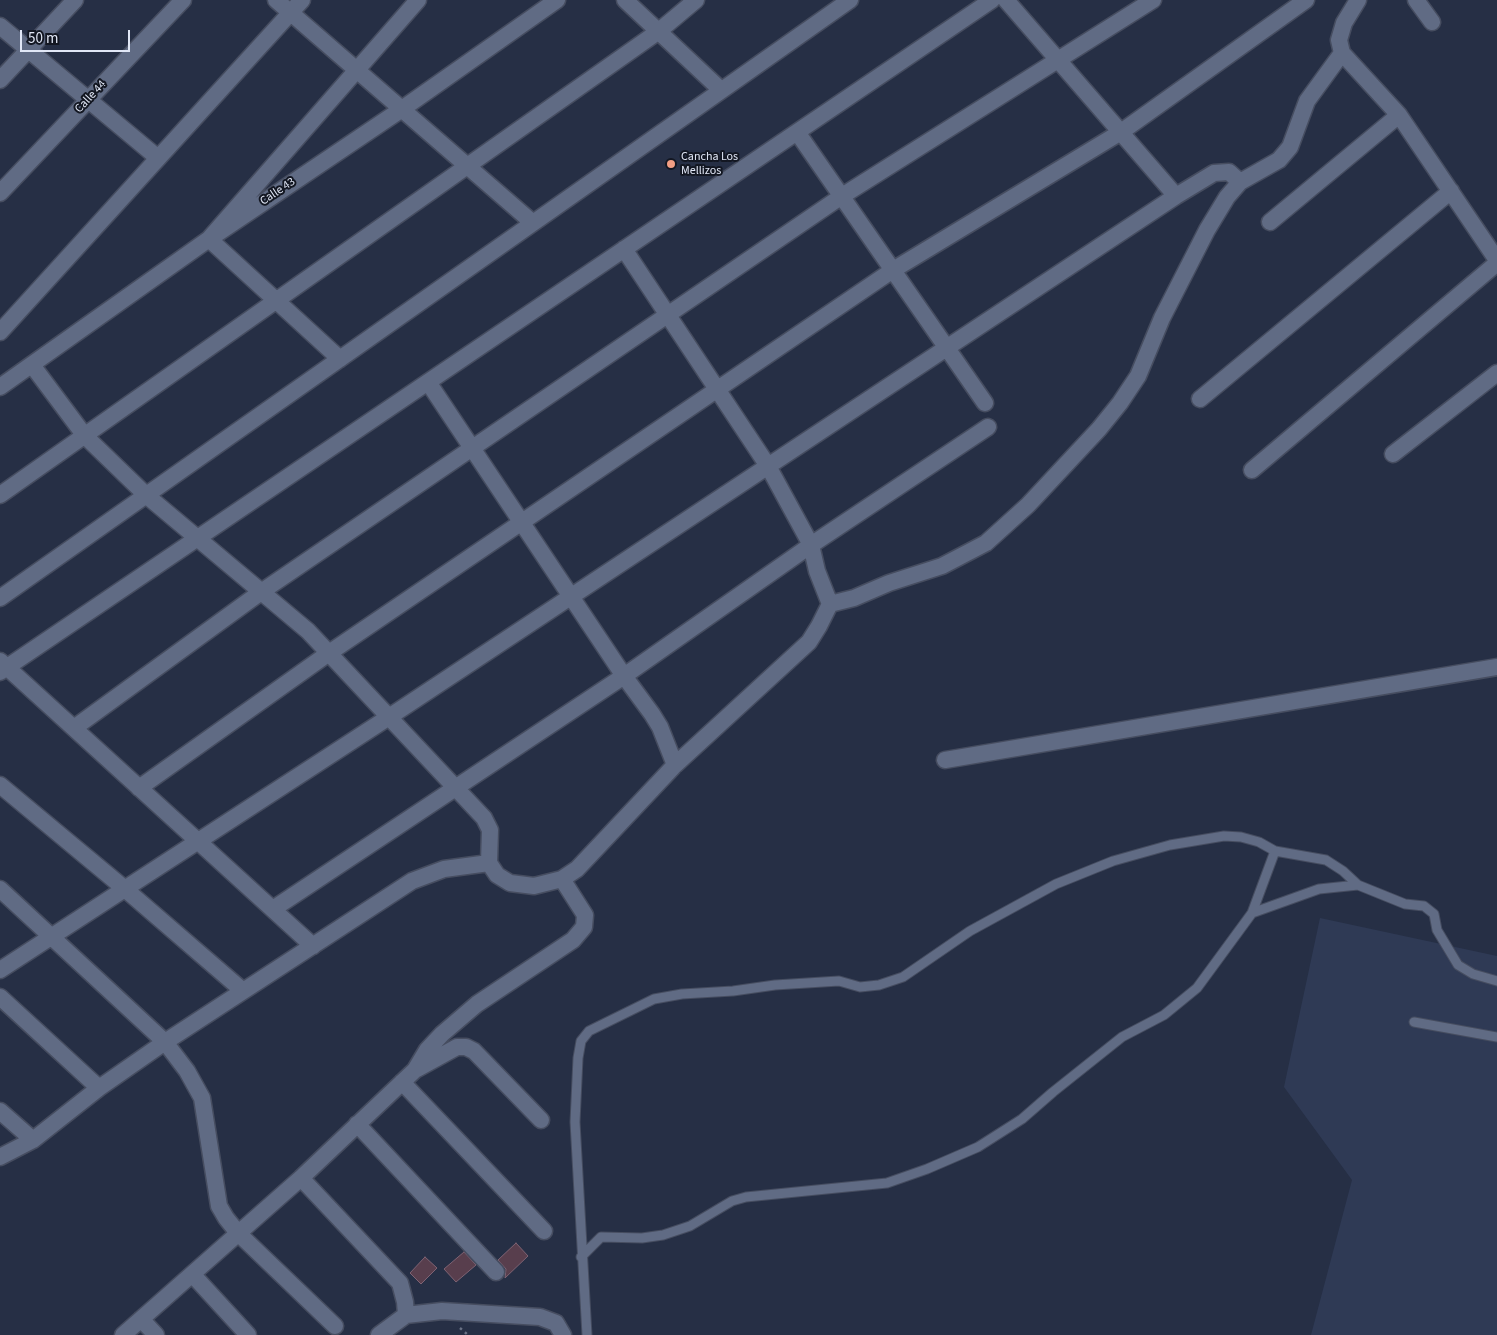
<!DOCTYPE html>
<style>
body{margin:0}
#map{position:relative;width:1497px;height:1335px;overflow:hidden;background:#262f45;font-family:"Source Sans 3",sans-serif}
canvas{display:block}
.scale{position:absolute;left:20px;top:30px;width:110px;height:22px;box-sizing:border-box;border:2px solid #e1e7f6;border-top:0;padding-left:6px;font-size:15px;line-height:18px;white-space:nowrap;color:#e1e7f6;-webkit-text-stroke:4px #131722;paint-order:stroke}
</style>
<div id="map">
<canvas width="1497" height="1335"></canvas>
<div class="scale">50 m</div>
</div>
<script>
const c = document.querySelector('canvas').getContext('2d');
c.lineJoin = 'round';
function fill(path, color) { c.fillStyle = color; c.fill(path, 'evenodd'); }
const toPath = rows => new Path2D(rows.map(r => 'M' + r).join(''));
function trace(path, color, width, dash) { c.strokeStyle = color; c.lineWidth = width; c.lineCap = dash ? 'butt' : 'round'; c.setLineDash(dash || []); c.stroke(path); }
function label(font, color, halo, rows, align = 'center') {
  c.font = font + ' "Source Sans 3",sans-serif'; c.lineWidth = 4; c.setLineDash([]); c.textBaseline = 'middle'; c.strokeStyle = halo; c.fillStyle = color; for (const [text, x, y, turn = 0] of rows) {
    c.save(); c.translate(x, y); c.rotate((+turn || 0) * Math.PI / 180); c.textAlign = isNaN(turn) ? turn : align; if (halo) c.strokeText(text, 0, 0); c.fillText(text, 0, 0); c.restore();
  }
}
fill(toPath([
 [1320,918,1497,956,1497,1335,1311,1335,1352,1180,1284,1087]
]), '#2f3a55');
const building = toPath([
 [516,1243,528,1256,505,1278,506,1269,498,1260,516,1243],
 [464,1252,476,1265,456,1282,444,1269,464,1252],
 [425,1257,437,1268,421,1284,410,1273,425,1257]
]);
fill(building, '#583e4d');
trace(building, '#7f6373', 1);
const service = toPath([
 [1275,851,1252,913,1319,889,1358,885],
 [1414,1022,1497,1037],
 [581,1257,601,1237,642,1238,663,1235,690,1226,732,1201,746,1197,887,1183,927,1169,978,1147,1022,1119,1053,1092,1122,1037,1164,1015,1197,988,1252,913],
 [587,1335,575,1122,578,1058,581,1041,589,1031,654,999,682,994,733,991,775,985,839,981,860,987,879,985,903,977,970,931,1056,884,1113,861,1170,845,1224,836,1241,837,1259,842,1275,851,1326,860,1343,871,1358,885,1405,904,1424,906,1434,914,1437,930,1458,965,1473,974,1497,981]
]);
const minor = toPath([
 [276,0,533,223],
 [625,0,721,90],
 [1006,0,1176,196],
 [1416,0,1432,22],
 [0,26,158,158],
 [1342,53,1399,115,1497,260],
 [0,80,75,0],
 [797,132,985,403],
 [0,193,183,0],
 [1270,222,1399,115],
 [624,249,768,466,811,545,817,571,830,604],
 [0,332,302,0],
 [340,359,209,239,418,0],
 [32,365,85,436,146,495,308,631,484,818,490,830,489,863,497,875,510,883,534,886,562,879,577,869,675,765,809,642,819,626,830,604,854,598,889,583,942,566,986,543,1028,505,1099,429,1120,403,1138,376,1162,318,1207,230,1227,197,1240,182,1279,160,1290,147,1307,101,1342,53,1339,40,1344,23,1358,0],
 [428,382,624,676,652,714,660,727,675,765],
 [0,387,209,239,402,109,557,0],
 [1200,399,1451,191],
 [1393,454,1497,373],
 [1252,470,1497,263],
 [0,495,659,31,696,0],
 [0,598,850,0],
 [0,661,313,946],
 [0,672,992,0],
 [74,728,261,592,842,196,1153,0],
 [945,760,1497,667],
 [0,785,125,889,242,990],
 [139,788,329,653,893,270,1121,132,1306,0],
 [0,889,165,1042,187,1071,202,1098,219,1206,226,1218,238,1233,335,1326],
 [273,909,624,676,811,545,988,427],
 [0,970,389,717,1176,196,1214,173,1229,172,1240,182],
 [0,997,99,1088],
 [417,1069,457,1047,466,1047,474,1051,541,1120],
 [402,1082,544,1231],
 [0,1111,33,1140],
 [357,1124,496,1272],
 [0,1157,33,1140,99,1088,165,1042,412,881,444,869,489,863],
 [301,1178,400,1283,405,1302,406,1315],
 [193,1275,248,1335],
 [141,1319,156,1335],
 [123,1335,301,1178,415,1070,427,1050,442,1034,477,1004,573,940,584,927,585,915,562,879],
 [379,1335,406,1315,442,1311,540,1317,556,1323,563,1335]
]);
trace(service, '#464d60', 11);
trace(minor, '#464d60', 19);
trace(toPath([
 [460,1328,468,1335]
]), '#6a7285', 2.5, [2.5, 4]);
trace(service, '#606b84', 9);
trace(minor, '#606b84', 16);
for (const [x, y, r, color] of [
 [671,164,5,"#f39f84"]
]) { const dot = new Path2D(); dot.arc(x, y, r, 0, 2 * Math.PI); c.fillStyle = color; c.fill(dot); trace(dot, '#131722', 2); }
label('12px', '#e1e7f6', '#131722', [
 ["Calle 44",91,97,-47],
 ["Calle 43",278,192,-34]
]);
label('12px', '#e1e7f6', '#131722', [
 ["Cancha Los",681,157],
 ["Mellizos",681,171]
], 'left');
</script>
